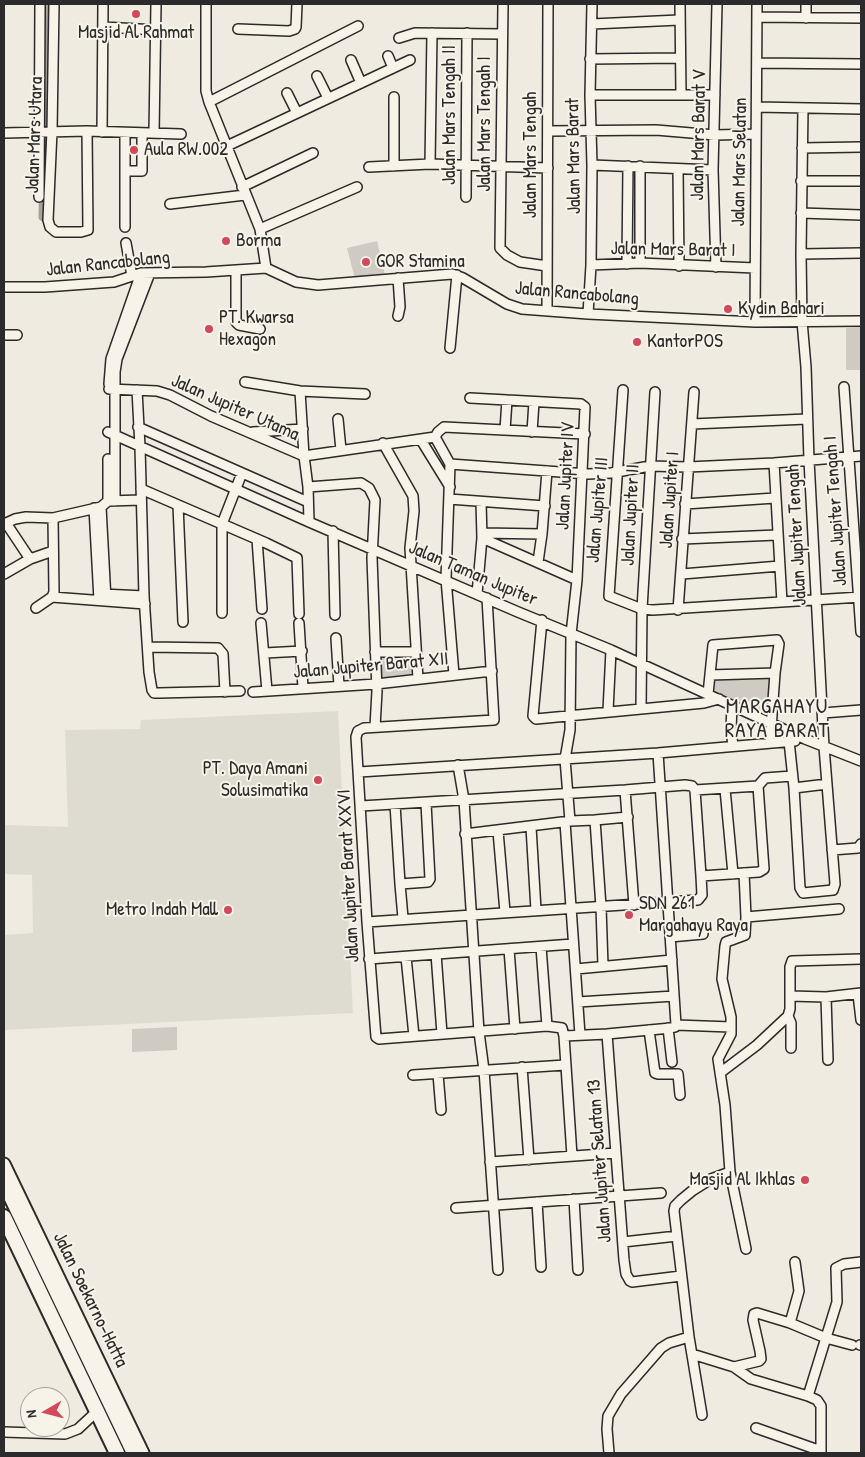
<!DOCTYPE html>
<style>
body{margin:0}
#map{position:relative;width:865px;height:1457px;overflow:hidden;background:#efebe0;font-family:"Patrick Hand",sans-serif}
canvas{display:block}
.frame{position:absolute;inset:0;border:5px solid #2b2b2b;pointer-events:none}
.north{position:absolute;left:20px;top:1387px;width:50px;height:50px;box-sizing:border-box;background:#f7f3e8;border:1px solid #a5a39c;border-radius:50%;rotate:262deg;font-size:14px;font-weight:700;line-height:20px;text-align:center;color:#2b2b2b}
.north::after{content:'';display:block;margin:auto;width:18px;height:22px;background:#d1495b;clip-path:polygon(50% 0,100% 100%,50% 72%,0 100%)}
</style>
<div id="map">
<canvas width="865" height="1457"></canvas>
<div class="frame"></div>
<div class="north">N</div>
</div>
<script>
const c = document.querySelector('canvas').getContext('2d');
c.lineJoin = 'round';
function fill(path, color) { c.fillStyle = color; c.fill(path, 'evenodd'); }
const toPath = rows => new Path2D(rows.map(r => 'M' + r).join(''));
function trace(path, color, width, dash) { c.strokeStyle = color; c.lineWidth = width; c.lineCap = dash ? 'butt' : 'round'; c.setLineDash(dash || []); c.stroke(path); }
function label(font, color, halo, rows, align = 'center') {
  c.font = font + ' "Patrick Hand",sans-serif'; c.lineWidth = 4; c.setLineDash([]); c.textBaseline = 'middle'; c.strokeStyle = halo; c.fillStyle = color; for (const [text, x, y, turn = 0] of rows) {
    c.save(); c.translate(x, y); c.rotate((+turn || 0) * Math.PI / 180); c.textAlign = isNaN(turn) ? turn : align; if (halo) c.strokeText(text, 0, 0); c.fillText(text, 0, 0); c.restore();
  }
}
fill(toPath([
 [338,711,353,1013,4,1030,4,935,33,933,32,875,4,874,4,825,68,827,65,730,140,729,141,720]
]), '#dedbd1');
fill(toPath([
 [377,241,385,275,355,279,347,248],
 [861,327,861,370,846,370,846,328],
 [414,654,416,677,380,681,379,656],
 [769,677,768,707,757,713,712,693,713,679],
 [177,1027,177,1050,132,1052,132,1029]
]), '#cfcbc2');
trace(toPath([
 [43,217,47,4]
]), '#a4a29a', 9);
const minor = toPath([
 [54,4,52,131,48,220,50,227,56,232,81,232,88,230,87,131],
 [206,4,206,91,209,102,260,229,266,268],
 [503,4,500,248,507,255,520,262,547,266],
 [680,4,681,95],
 [806,4,806,18],
 [757,17,861,18],
 [592,24,679,20],
 [104,27,156,30],
 [238,29,289,31,295,29,296,27,297,4],
 [399,38,415,33,502,34],
 [388,56,393,68],
 [590,59,679,58],
 [351,60,361,83],
 [758,63,861,64],
 [317,76,328,98],
 [287,93,297,113],
 [590,95,715,95],
 [394,97,394,166],
 [209,102,358,26],
 [757,107,861,109],
 [548,131,656,130,715,135,756,134],
 [102,132,103,4],
 [4,133,87,131,181,134],
 [125,133,125,227],
 [154,133,156,4],
 [227,146,410,60],
 [802,148,861,147],
 [430,164,432,33],
 [592,165,713,170],
 [640,166,640,263],
 [369,167,430,164,548,168],
 [678,169,679,266],
 [125,171,142,171,142,133],
 [801,181,861,181],
 [242,187,313,153],
 [39,197,40,4],
 [466,197,467,33],
 [170,204,245,195],
 [801,213,861,215],
 [260,229,357,187],
 [126,243,132,276],
 [801,254,861,253],
 [627,264,628,166],
 [591,265,640,263,755,268],
 [716,267,713,170,717,4],
 [236,270,236,322,239,325,260,329],
 [398,278,400,307,398,316],
 [4,287,45,287,114,282,141,273,206,272,266,268,296,282,318,285,452,274,463,278,507,304,522,309,588,314,755,322,861,321],
 [547,311,548,4],
 [588,314,591,265,592,165,590,95,592,4],
 [755,322,757,4],
 [4,335,17,335],
 [450,348,457,275],
 [245,382,300,391,365,394],
 [109,384,111,359,141,273],
 [844,387,861,632],
 [109,389,157,391,170,395,211,416,304,456,435,437],
 [137,390,140,447,144,596,149,672,152,690,154,693,159,693,240,691],
 [623,390,609,596,642,609,653,610,861,597],
 [300,391,304,456,308,487,309,522],
 [470,398,581,404,585,407,577,580,571,634,570,730,565,759,570,821],
 [338,419,341,450],
 [692,424,807,419],
 [138,427,308,502],
 [505,430,507,400],
 [108,432,309,522,518,612,611,650,805,739,861,761],
 [253,432,303,429],
 [532,432,534,402],
 [435,437,450,464,446,579,454,675],
 [435,437,438,432,444,427,585,434],
 [421,440,450,487],
 [383,443,413,496,414,511,410,548,418,679],
 [108,459,108,501],
 [774,463,782,602],
 [450,464,588,474,611,473,650,466,688,467,774,463,861,456],
 [308,487,361,483,369,488,375,500,372,558,377,691,375,727],
 [141,489,266,543,297,558,299,614],
 [449,499,545,506],
 [115,501,115,372,117,359,150,273],
 [685,504,775,498],
 [178,505,183,622],
 [101,507,106,600],
 [94,508,99,600],
 [6,523,30,559],
 [4,524,15,519,26,517,53,518,101,507,108,501,141,500],
 [333,531,335,615],
 [482,533,542,534],
 [482,538,577,580],
 [257,539,262,609],
 [682,539,777,535],
 [538,562,542,534,547,471],
 [4,574,30,559,53,551],
 [682,574,780,566],
 [102,594,144,596],
 [477,594,482,538,481,502],
 [52,597,54,592,53,518],
 [487,598,494,720,364,728,358,731,356,737,367,922,376,1037,379,1039,547,1026,562,1028,564,1036,572,1156],
 [36,608,52,597,145,604],
 [678,610,694,392],
 [222,613,222,524,242,473],
 [542,620,533,716,536,719,704,703,719,699],
 [261,623,267,691],
 [299,623,303,688],
 [336,638,339,686],
 [148,647,218,648,223,654,225,692],
 [375,652,416,652],
 [265,653,302,651],
 [710,675,775,673,770,743],
 [253,692,376,684,492,671],
 [708,694,713,645,777,640,779,644,775,673],
 [732,705,731,730,733,746],
 [641,709,642,609,655,392],
 [608,711,611,650],
 [823,713,861,710],
 [789,741,794,788,800,888,803,893,833,890,835,884,824,747,809,460,806,367,802,321,801,254,803,108],
 [458,765,464,800,479,1032,484,1070,498,1270],
 [359,772,658,753,795,741],
 [794,788,827,784],
 [725,789,733,874],
 [625,790,634,905],
 [695,790,701,876],
 [395,804,400,884,428,882,430,879,426,803],
 [361,806,625,790,685,785,692,786,695,790,758,786],
 [595,820,628,817],
 [565,822,580,1035],
 [531,827,536,910],
 [498,831,505,912],
 [465,834,570,821,595,820,601,907,603,966],
 [832,850,858,848,861,844],
 [744,873,746,917,839,909],
 [400,884,403,918],
 [367,922,698,900,702,895,701,876,759,872,764,869,758,786,765,778,792,776],
 [670,937,703,934],
 [541,947,547,1026],
 [509,949,515,1029],
 [436,954,442,1034],
 [406,957,414,1036],
 [369,959,573,944],
 [576,969,672,960],
 [858,994,861,1020],
 [790,996,826,997,861,993],
 [826,997,828,1060],
 [578,1002,674,996],
 [788,1016,791,1023,791,1048],
 [676,1025,731,1027],
 [668,1028,672,1062],
 [649,1030,655,1073,658,1074,678,1074,680,1095],
 [607,1034,624,1260,626,1274,630,1281,632,1282,681,1276],
 [564,1036,607,1034,671,1028,675,1027,676,1025,658,753],
 [522,1067,529,1160],
 [720,1073,757,1045,788,1016,790,1009,790,967,792,961,861,959],
 [438,1074,441,1110],
 [413,1075,565,1065],
 [490,1162,616,1153],
 [574,1199,578,1270],
 [537,1202,541,1267],
 [456,1208,661,1193],
 [623,1242,677,1236],
 [746,1249,730,1172,725,1105,718,1059,731,1034,731,1017,722,979,725,946,726,942,745,935,746,917],
 [790,1323,799,1291,795,1262],
 [860,1345,861,1345],
 [692,1354,734,1367,759,1361,761,1359,760,1351,753,1320,754,1314,757,1313,790,1323,826,1338,852,1345],
 [734,1367,751,1379,808,1396],
 [702,1415,689,1337,674,1211,675,1206,681,1200,692,1191,711,1179,730,1172],
 [756,1428,821,1451],
 [4,1432,65,1434,78,1429,93,1415],
 [609,1453,607,1429,608,1416,621,1394,661,1348,669,1343,689,1337],
 [821,1453,821,1406,817,1400,808,1396,837,1302,836,1268,844,1264,861,1262]
]);
const major = toPath([
 [4,1164,143,1453]
]);
const highway = toPath([
 [4,1182,134,1453],
 [4,1217,117,1453]
]);
trace(minor, '#2b2b2b', 12);
trace(major, '#2b2b2b', 15);
trace(highway, '#2b2b2b', 18);
trace(minor, '#f7f3e8', 9);
trace(major, '#f7f3e8', 11);
trace(highway, '#f7f3e8', 14);
for (const [x, y, r, color] of [
 [136,14,5,"#d1495b"],
 [134,150,5,"#d1495b"],
 [226,241,5,"#d1495b"],
 [366,262,5,"#d1495b"],
 [728,309,5,"#d1495b"],
 [209,329,5,"#d1495b"],
 [637,342,5,"#d1495b"],
 [318,780,5,"#d1495b"],
 [228,910,5,"#d1495b"],
 [629,915,5,"#d1495b"],
 [805,1180,5,"#d1495b"]
]) { const dot = new Path2D(); dot.arc(x, y, r, 0, 2 * Math.PI); c.fillStyle = color; c.fill(dot); trace(dot, '#f7f3e8', 2); }
label('19px', '#2b2b2b', '#f7f3e8', [
 ["Masjid Al Rahmat",136,33,"center"],
 ["Aula RW.002",144,150],
 ["Borma",236,241],
 ["GOR Stamina",376,262],
 ["Kydin Bahari",738,309],
 ["PT. Kwarsa",219,318],
 ["Hexagon",219,340],
 ["KantorPOS",647,342],
 ["PT. Daya Amani",308,769,"right"],
 ["Solusimatika",308,791,"right"],
 ["SDN 261",639,904],
 ["Margahayu Raya",639,926],
 ["Metro Indah Mall",218,910,"right"],
 ["Masjid Al Ikhlas",795,1180,"right"]
], 'left');
label('19px', '#2b2b2b', '#f7f3e8', [
 ["Jalan Mars Tengah II",450,115,-90],
 ["Jalan Mars Tengah I",485,124,-90],
 ["Jalan Mars Utara",35,135,-88],
 ["Jalan Mars Barat V",699,135,-89],
 ["Jalan Mars Tengah",531,155,-90],
 ["Jalan Mars Barat",574,156,-91],
 ["Jalan Mars Selatan",740,162,-89],
 ["Jalan Mars Barat I",673,250,1],
 ["Jalan Rancabolang",108,264,-6],
 ["Jalan Rancabolang",577,294,5],
 ["Jalan Jupiter Utama",235,408,24],
 ["Jalan Jupiter IV",566,476,-87],
 ["Jalan Jupiter I",670,500,-86],
 ["Jalan Jupiter III",598,510,-85],
 ["Jalan Jupiter Tengah I",836,511,-94],
 ["Jalan Jupiter II",631,515,-87],
 ["Jalan Jupiter Tengah",797,535,-93],
 ["Jalan Taman Jupiter",473,574,23],
 ["Jalan Jupiter Barat XII",371,666,-5],
 ["Jalan Jupiter Barat XXVI",349,876,-93],
 ["Jalan Jupiter Selatan 13",600,1161,-94],
 ["Jalan Soekarno-Hatta",90,1300,64]
]);
c.letterSpacing = '1px';
label('21px', '#2b2b2b', '#f7f3e8', [
 ["MARGAHAYU",777,707],
 ["RAYA BARAT",777,731]
]);
c.letterSpacing = '0px';
</script>
